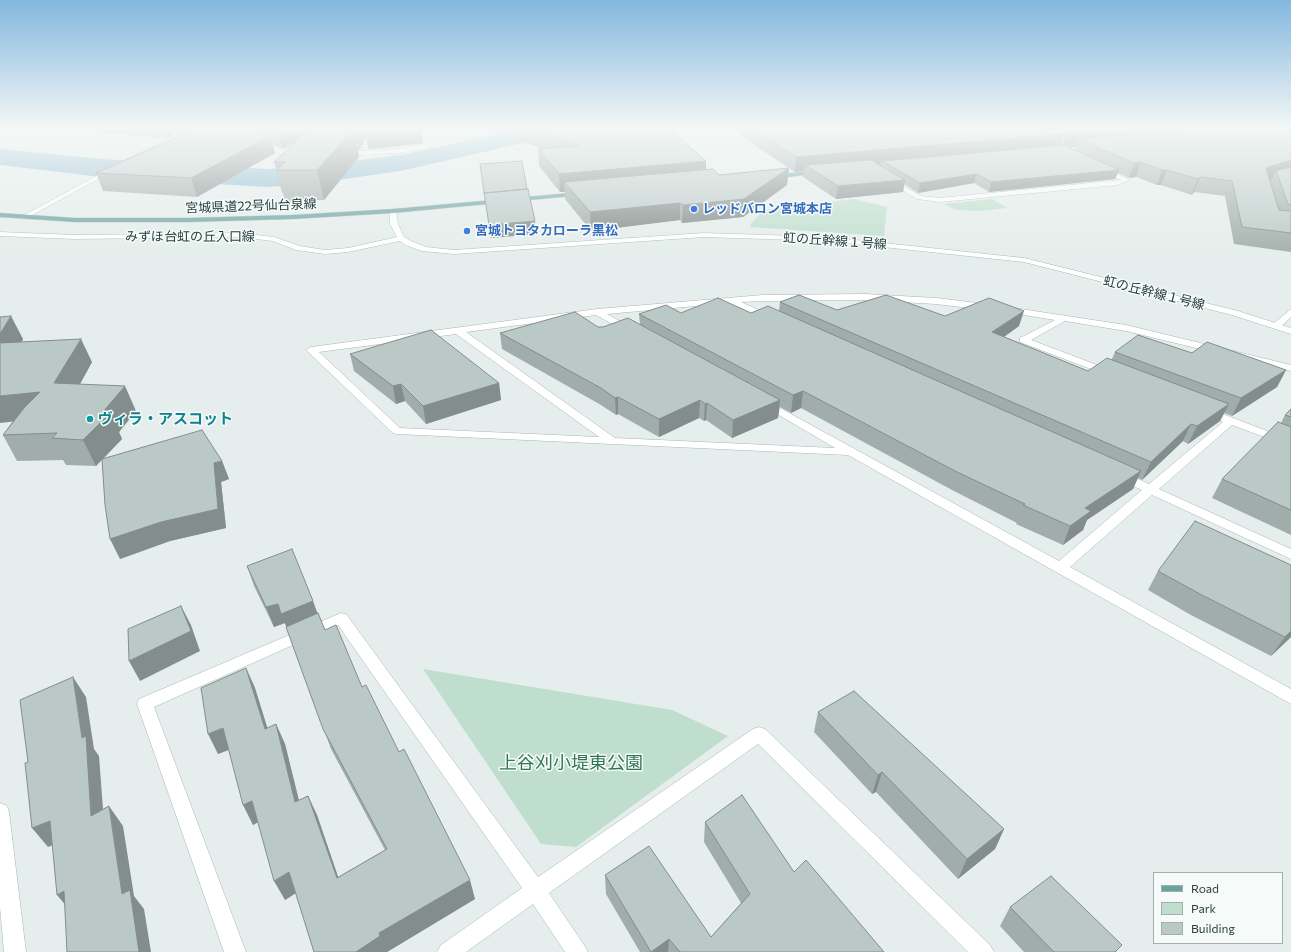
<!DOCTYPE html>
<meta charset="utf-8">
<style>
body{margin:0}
#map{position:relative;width:1291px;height:952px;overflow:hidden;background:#e5eeec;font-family:Commissioner,sans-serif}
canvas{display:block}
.legend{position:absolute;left:1153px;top:872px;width:130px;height:72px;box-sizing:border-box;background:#f6faf9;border:1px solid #a2b0ae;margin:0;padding:5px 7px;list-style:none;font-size:12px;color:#25403e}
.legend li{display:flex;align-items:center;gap:8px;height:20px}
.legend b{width:20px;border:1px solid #a2b0ae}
</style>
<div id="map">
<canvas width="1291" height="952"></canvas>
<ul class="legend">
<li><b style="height:5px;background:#6ba29e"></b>Road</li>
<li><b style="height:11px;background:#bfdecd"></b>Park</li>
<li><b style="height:11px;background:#bbc9c6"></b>Building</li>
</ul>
</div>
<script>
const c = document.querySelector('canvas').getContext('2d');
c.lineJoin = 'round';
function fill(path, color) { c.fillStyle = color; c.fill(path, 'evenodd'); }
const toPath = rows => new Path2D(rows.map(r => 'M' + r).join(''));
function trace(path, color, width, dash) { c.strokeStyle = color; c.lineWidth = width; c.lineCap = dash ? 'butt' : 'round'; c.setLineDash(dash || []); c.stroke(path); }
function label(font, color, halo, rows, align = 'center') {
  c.font = font + ' Commissioner,"Noto Sans JP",sans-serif'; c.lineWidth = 3; c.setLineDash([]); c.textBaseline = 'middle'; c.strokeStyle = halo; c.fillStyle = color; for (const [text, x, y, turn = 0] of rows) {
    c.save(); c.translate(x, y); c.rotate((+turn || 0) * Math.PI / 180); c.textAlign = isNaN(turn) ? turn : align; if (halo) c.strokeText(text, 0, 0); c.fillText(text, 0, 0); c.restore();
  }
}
fill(toPath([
 [854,199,887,207,884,236,750,227,751,223,764,210],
 [992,199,1007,208,978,211,956,210,944,204],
 [423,669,672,710,728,736,576,847,541,844]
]), '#bfdecd');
fill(toPath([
 [521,129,567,129,563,134,400,171,304,185,265,187,101,177,0,165,0,149,101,159,265,169,304,167,400,155,521,129]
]), '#8fbbd1');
const street = toPath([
 [457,129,463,129,449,139,423,149,398,153,342,156,339,154,342,152,398,149,422,145,445,137,457,129],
 [261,140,280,150,302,154,299,156,277,153,259,143,261,140],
 [1101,167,1130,180,1117,185,940,202,917,199,887,181,892,180,921,196,940,198,1121,180,1099,170,1098,169,1101,167],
 [865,294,936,298,986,304,990,307,986,310,936,304,865,300,763,301,741,302,772,316,772,320,766,320,729,303,607,314,632,328,634,330,629,333,596,315,466,332,615,438,835,448,760,404,765,401,769,402,1059,561,1142,490,1117,479,1115,476,1117,473,1125,473,1149,484,1223,422,1204,414,1203,412,1204,410,1212,410,1291,440,1291,447,1232,425,1159,489,1291,549,1291,559,1152,495,1070,567,1291,689,1291,704,848,455,397,434,393,433,306,350,311,347,597,309,763,295,865,294],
 [456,334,599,437,400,428,319,352,456,334],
 [1008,307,1126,325,1291,365,1291,371,1126,331,1065,321,1031,340,1113,371,1114,373,1109,376,1020,342,1020,338,1055,320,1005,312,1004,310,1008,307],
 [1291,309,1291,317,1279,328,1273,328,1273,324,1291,309],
 [341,613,346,614,538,877,753,729,759,727,765,729,990,945,994,952,968,952,758,744,549,893,584,945,588,952,565,952,533,904,466,952,437,952,441,945,522,888,338,625,154,707,246,952,224,952,137,704,139,699,341,613]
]);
const secondary = toPath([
 [187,129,193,129,153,150,148,149,187,129],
 [111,168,113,169,113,171,25,219,19,218,111,168],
 [393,209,396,211,398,224,404,237,411,241,426,247,454,250,704,233,827,237,1024,258,1238,311,1291,328,1291,334,1232,315,1024,262,827,241,704,237,454,254,422,251,405,245,400,241,348,252,325,254,296,250,273,241,239,237,75,239,0,236,0,232,75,235,239,233,274,237,300,246,325,250,348,248,397,237,390,224,390,211,393,209],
 [0,803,7,806,9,812,26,952,4,952,0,907,0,803]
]);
const primary = toPath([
 [820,170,823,172,822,173,772,179,769,177,772,175,820,170],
 [581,192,583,193,583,195,393,213,293,219,188,222,75,222,0,217,0,213,75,218,188,218,293,215,393,209,581,192]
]);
trace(street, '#a8b6b4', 1);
trace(secondary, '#a4bab6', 1);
trace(primary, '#c2cac9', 1);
fill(street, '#fff');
fill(secondary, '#fff');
fill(primary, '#6ba29e');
fill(toPath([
 [102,129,319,129,317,130,321,130,323,129,438,129,421,129,423,143,422,144,369,149,366,138,359,150,358,150,359,157,324,200,285,201,283,193,282,193,274,162,296,142,283,149,272,144,275,153,197,197,103,191,96,173,177,136,176,133,167,138,103,133],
 [488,129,669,129,706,170,719,175,789,168,787,185,743,217,682,223,680,220,591,231,565,199,565,192,560,192,539,166,538,149,541,148,518,140,516,138,516,139],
 [741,129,1291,129,1291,252,1234,244,1225,196,1194,192,1192,195,1161,185,1157,185,1136,177,1129,178,1118,173,1115,179,989,192,974,183,918,193,904,184,903,192,836,199,803,177,804,171,795,172,741,136],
 [1068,147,1076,147,1075,150],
 [480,164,527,189,536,234,491,238],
 [780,302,837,310,945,316,1019,326,1004,337,1088,371,1112,359,1115,352,1192,353,1286,370,1277,387,1232,416,1224,413,1220,421,1188,444,1183,441,1142,480,1138,478,1133,489,1087,520,1083,530,1063,545,1016,524,1017,523,952,490,801,408,791,413,780,407,778,418,732,438,706,420,704,421,699,418,659,437,618,414,616,415,601,405,502,349,500,333,598,327,603,327,640,325,639,314,751,313,779,311],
 [0,317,23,339,22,342,92,362,80,384,136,411,119,432,122,439,103,459,222,461,229,479,221,482,226,528,170,541,120,559,102,459,96,466,66,465,63,460,17,461,3,435,13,421],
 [350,354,499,383,501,400,426,424,405,401,396,404,354,371],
 [1291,409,1291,535,1212,498,1222,479,1281,423,1285,415],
 [247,566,317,613,325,630,362,687,399,752,475,899,387,952,314,952,296,893,285,900,258,822,253,825,229,750,218,754,246,668,255,688,267,728,276,724,285,744,299,800,308,796,317,815,338,877,385,850,331,749,285,623,274,627,254,586],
 [1158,571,1291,637,1271,656,1189,614,1148,590],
 [818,712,1004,829,995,849,958,879,876,792,872,794,814,732],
 [705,822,794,872,884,952,640,952,606,894,605,875,711,937,741,903,704,842],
 [1010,907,1117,952,1024,952,1000,926]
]), '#a1adaa');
fill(toPath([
 [164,129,175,129,176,133,167,138],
 [285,129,319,129,283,149,279,132],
 [354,129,359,157,324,200,317,170],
 [358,129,421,129,423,143,369,149,366,138,359,150,356,133],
 [1129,129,1280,129,1079,139,1076,147,1063,148,1067,134],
 [1064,133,1060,147,882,161,881,164,812,170,805,165,804,171,795,172,796,157],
 [270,136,275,153,197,197,191,178],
 [1291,160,1291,173,1276,171,1272,179,1260,184,1266,168],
 [706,161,706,180,564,182,565,192,560,192,559,174],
 [1141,162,1136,177,1129,178,1134,163],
 [789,168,787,185,743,217,682,223,683,205],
 [1119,170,1115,179,989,192,991,182],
 [1162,170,1167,170,1161,185,1157,185],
 [976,174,974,183,918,193,920,183],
 [1200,177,1194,192,1192,195,1198,179],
 [905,180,903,192,836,199,838,186],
 [680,203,680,220,591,231,590,212],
 [535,221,536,234,491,238,489,225],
 [1024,311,1019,326,987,349,992,332],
 [11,316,23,339,6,367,0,356,0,334],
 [81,339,92,362,67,408,54,383],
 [1286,370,1277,387,1232,416,1241,398],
 [499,383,501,400,426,424,423,406],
 [401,384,405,401,396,404,393,386],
 [125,386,136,411,119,432,122,439,96,466,83,440,102,413],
 [803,391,801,408,791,413,793,395],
 [40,392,53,417,0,423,0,396],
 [618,397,618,414,616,415,615,398],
 [700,400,699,418,659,437,659,419],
 [780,400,778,418,732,438,733,420],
 [707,403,706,420,704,421,705,404],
 [1229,404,1220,421,1188,444,1197,426],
 [1191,424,1183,441,1142,480,1151,462],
 [222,461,229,479,221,482,226,528,170,541,120,559,110,539,214,463],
 [1141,471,1133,489,1087,520,1083,530,1063,545,1070,526,1085,508],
 [313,601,320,620,289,634,285,623,274,627,266,607,278,604],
 [181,606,191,625,200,651,140,681,129,661],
 [1291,631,1291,637,1271,656,1285,637],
 [246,668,255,688,274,749,265,729],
 [73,677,86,697,94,749,99,756,105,836,91,816,82,738],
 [276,724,285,744,304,822,295,802],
 [223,728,233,748,218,754,208,734],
 [882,772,876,792,872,794,878,775],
 [308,796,317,815,345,897,337,878],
 [252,801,262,820,253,825,243,805],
 [109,806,123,826,134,896,144,909,151,952,139,952,122,894],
 [50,821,65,840,48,847,32,828],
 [1004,829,995,849,958,879,967,859],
 [289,872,299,891,285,900,274,881],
 [470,880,475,899,387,952,356,952,379,933],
 [64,891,73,914,57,895],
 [669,939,668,952,651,952]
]), '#838d8b');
const building = toPath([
 [195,129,256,129,270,136,191,178,96,173,195,129],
 [271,129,285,129,279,132,271,129],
 [323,129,358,129,356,133,354,133,354,129,321,130,323,129],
 [354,129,317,170,277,170,285,162,274,162,308,130,354,129],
 [368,129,402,129,365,132,368,129],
 [531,129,669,129,706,161,559,174,538,149,580,146,531,129],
 [752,129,1129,129,1067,134,1064,133,1062,134,796,157,752,129],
 [1198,129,1291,129,1291,160,1266,168,1279,210,1291,211,1291,233,1242,227,1232,181,1200,177,1198,179,1167,170,1162,170,1141,162,1134,163,1079,139,1198,129],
 [1064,145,1119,170,991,182,976,174,920,183,882,161,1064,145],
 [871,160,905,180,838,186,805,165,871,160],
 [522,161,527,189,484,193,480,164,522,161],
 [1291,167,1291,205,1288,204,1276,171,1291,167],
 [789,168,744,199,683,205,680,203,590,212,564,182,713,169,719,175,789,168],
 [528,189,535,221,489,225,484,193,528,189],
 [799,295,837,310,886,295,945,316,989,298,1024,311,992,332,1088,371,1107,358,1229,404,1197,426,1191,424,1151,462,780,302,799,295],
 [718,298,751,313,768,306,1141,471,1085,508,1091,511,1070,526,1023,505,1025,504,957,472,803,391,793,395,639,314,666,305,681,313,718,298],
 [575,312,598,327,603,327,628,318,780,400,733,420,707,403,705,404,700,400,659,419,618,397,615,398,601,388,500,333,575,312],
 [11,316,0,334,0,317,11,316],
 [431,330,499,383,423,406,401,384,393,386,350,354,431,330],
 [1138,335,1192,353,1207,342,1286,370,1241,398,1115,352,1138,335],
 [81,339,54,383,125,386,102,413,110,413,83,440,52,438,57,433,3,435,24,408,40,392,0,396,0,343,81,339],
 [1291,409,1291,417,1285,415,1291,409],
 [1278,422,1291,427,1291,510,1222,479,1278,422],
 [202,430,222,461,214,463,218,509,161,522,110,539,105,505,102,459,202,430],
 [1195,521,1291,565,1291,631,1285,637,1200,594,1158,571,1195,521],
 [292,549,313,601,281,614,278,604,266,607,247,566,292,549],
 [181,606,191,631,129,661,128,629,181,606],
 [318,613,325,630,336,625,362,687,366,685,399,752,404,749,470,880,379,933,380,936,356,952,314,952,289,872,274,881,252,801,243,805,223,728,208,734,201,688,246,668,265,729,276,724,295,802,308,796,337,878,387,849,323,729,286,627,318,613],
 [73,677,82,738,86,736,91,816,109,806,122,894,130,890,139,952,67,952,64,891,57,895,50,821,32,828,25,763,28,762,20,700,73,677],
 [854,691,1004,829,967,859,882,772,878,775,818,712,854,691],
 [742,795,794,872,806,860,884,952,680,952,669,939,651,952,605,875,649,846,711,937,750,894,705,822,742,795],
 [1051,876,1122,945,1115,952,1054,952,1010,907,1051,876]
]);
fill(building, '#bbc9c6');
trace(building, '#838d8b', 1);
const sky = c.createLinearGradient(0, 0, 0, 262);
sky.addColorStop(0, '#84b7df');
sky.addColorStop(0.49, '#f3f7f6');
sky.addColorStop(1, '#f3f7f600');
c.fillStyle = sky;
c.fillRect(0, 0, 1291, 262);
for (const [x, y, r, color] of [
 [694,209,4,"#3f7fe0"],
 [467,231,4,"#3f7fe0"],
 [90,419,4,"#0f9aa8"]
]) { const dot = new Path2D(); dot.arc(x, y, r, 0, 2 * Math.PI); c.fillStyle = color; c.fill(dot); trace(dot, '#f6faf9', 1.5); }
label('13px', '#25403e', '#f6faf9', [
 ["宮城県道22号仙台泉線",251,206,-2],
 ["みずほ台虹の丘入口線",190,237],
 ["虹の丘幹線１号線",835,241,4],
 ["虹の丘幹線１号線",1154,293,14]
]);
label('bold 13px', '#366cbe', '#f6faf9', [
 ["レッドバロン宮城本店",702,209],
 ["宮城トヨタカローラ黒松",475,231]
], 'left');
label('bold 15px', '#0d838f', '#f6faf9', [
 ["ヴィラ・アスコット",98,419]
], 'left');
label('18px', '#2f7658', '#f6faf9', [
 ["上谷刈小堤東公園",571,763]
]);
</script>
